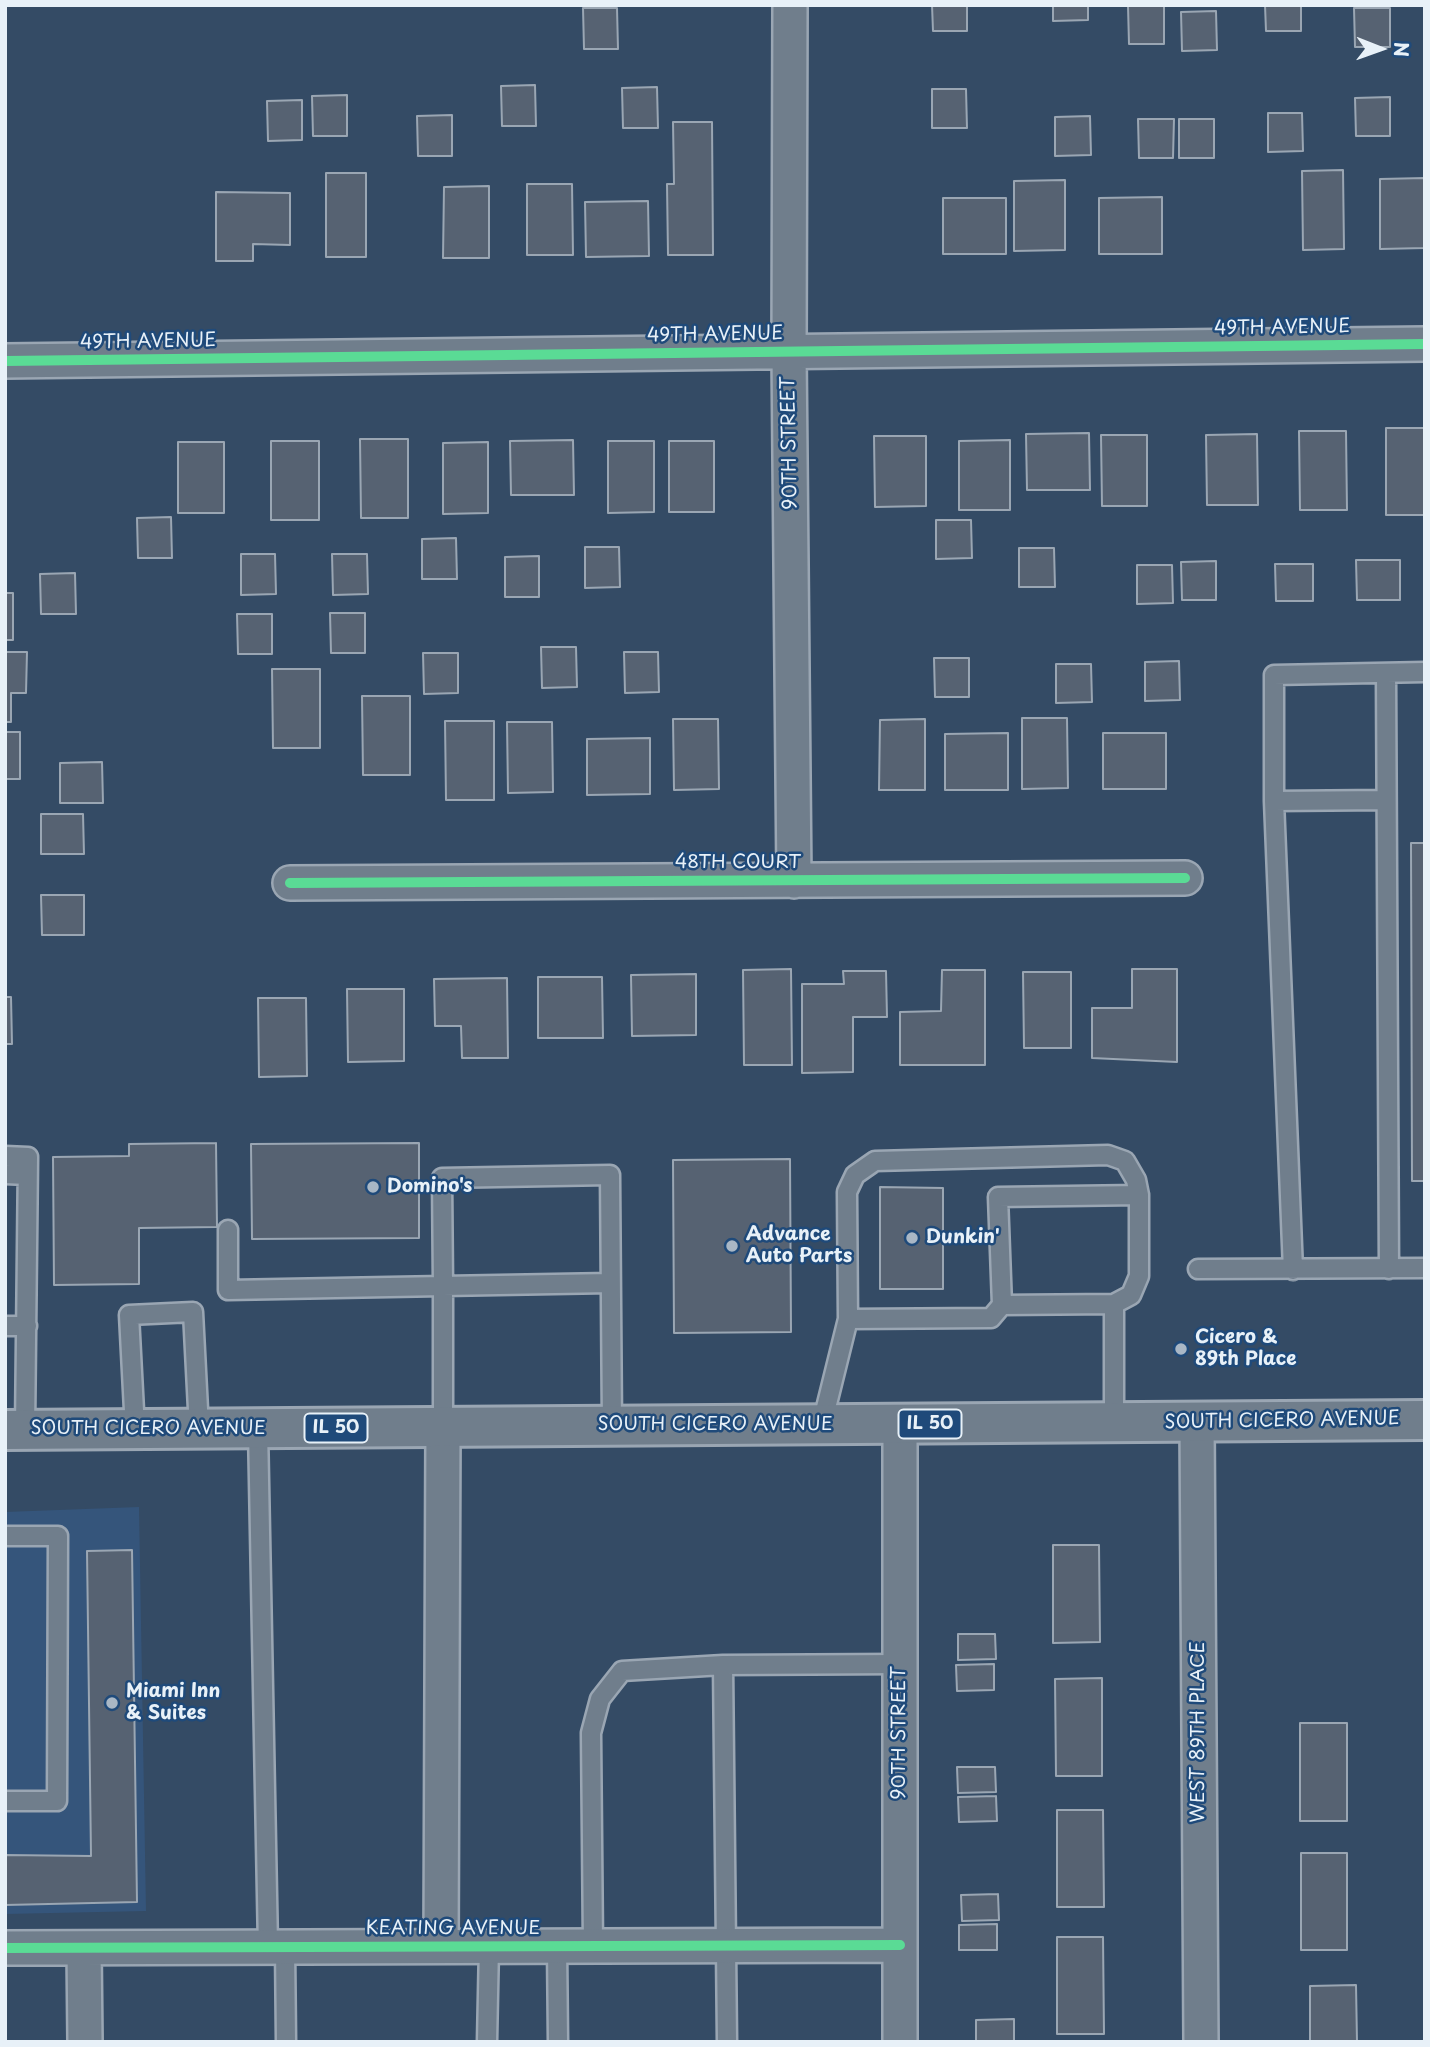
<!DOCTYPE html>
<style>
body{margin:0}
#map{position:relative;width:1430px;height:2047px;overflow:hidden;background:#344b65;font-family:"Playpen Sans",sans-serif}
canvas{display:block}
.frame{position:absolute;inset:0;border:7px solid #e8f1f8;pointer-events:none}
.north{position:absolute;left:1346px;top:14px;width:70px;height:70px;-webkit-text-stroke:5px #1f4a7a;paint-order:stroke;rotate:91deg;font-size:19px;font-weight:700;line-height:28px;text-align:center;color:#e8f1f8}
.north::after{content:'';display:block;margin:auto;width:24px;height:32px;background:#e8f1f8;clip-path:polygon(50% 0,100% 100%,50% 72%,0 100%)}
</style>
<div id="map">
<canvas width="1430" height="2047"></canvas>
<div class="frame"></div>
<div class="north">N</div>
</div>
<script>
const c = document.querySelector('canvas').getContext('2d');
c.lineJoin = 'round';
function fill(path, color) { c.fillStyle = color; c.fill(path, 'evenodd'); }
const toPath = rows => new Path2D(rows.map(r => 'M' + r).join(''));
function trace(path, color, width, dash) { c.strokeStyle = color; c.lineWidth = width; c.lineCap = dash ? 'butt' : 'round'; c.setLineDash(dash || []); c.stroke(path); }
function label(font, color, halo, rows, align = 'center') {
  c.font = font + ' "Playpen Sans",sans-serif'; c.lineWidth = 5; c.setLineDash([]); c.textBaseline = 'middle'; c.strokeStyle = halo; c.fillStyle = color; for (const [text, x, y, turn = 0] of rows) {
    c.save(); c.translate(x, y); c.rotate((+turn || 0) * Math.PI / 180); c.textAlign = isNaN(turn) ? turn : align; if (halo) c.strokeText(text, 0, 0); c.fillText(text, 0, 0); c.restore();
  }
}
fill(toPath([
 [139,1507,146,1911,5,1914,5,1512]
]), '#35557b');
const building = toPath([
 [932,5,967,5,967,31,933,31,932,5],
 [1053,5,1088,5,1088,20,1053,21,1053,5],
 [1164,5,1164,44,1129,44,1128,6,1164,5],
 [1265,5,1301,5,1301,31,1266,31,1265,5],
 [583,8,617,8,618,49,584,49,583,8],
 [1354,8,1390,8,1390,47,1355,47,1354,8],
 [1216,11,1217,50,1182,51,1181,12,1216,11],
 [535,85,536,126,502,126,501,86,535,85],
 [657,87,658,128,623,128,622,88,657,87],
 [932,89,966,89,967,128,932,128,932,89],
 [347,95,347,136,313,136,312,96,347,95],
 [1390,97,1390,136,1356,136,1355,98,1390,97],
 [302,100,302,140,268,141,267,101,302,100],
 [1268,113,1302,113,1303,151,1268,152,1268,113],
 [452,115,452,156,418,156,417,116,452,115],
 [1090,116,1091,155,1055,156,1055,117,1090,116],
 [1138,119,1174,119,1173,158,1139,158,1138,119],
 [1179,119,1214,119,1214,158,1179,158,1179,119],
 [673,122,712,122,713,255,668,255,667,184,674,184,673,122],
 [1343,170,1344,249,1303,250,1302,171,1343,170],
 [326,173,366,173,366,257,326,257,326,173],
 [1425,178,1425,248,1380,249,1380,179,1425,178],
 [1065,180,1065,250,1014,251,1014,181,1065,180],
 [527,184,572,184,573,255,527,255,527,184],
 [489,186,489,258,443,258,444,187,489,186],
 [216,192,290,193,290,245,253,244,253,261,216,261,216,192],
 [1162,197,1162,254,1099,254,1099,198,1162,197],
 [943,198,1006,198,1006,254,943,254,943,198],
 [648,201,649,256,586,257,585,202,648,201],
 [1386,428,1425,428,1425,515,1386,515,1386,428],
 [1299,431,1346,431,1347,510,1300,510,1299,431],
 [1089,433,1090,490,1027,490,1026,434,1089,433],
 [1257,434,1258,505,1207,505,1206,435,1257,434],
 [1101,435,1147,435,1147,506,1102,506,1101,435],
 [874,436,926,436,926,506,875,507,874,436],
 [360,439,408,439,408,518,361,518,360,439],
 [573,440,574,495,511,495,510,441,573,440],
 [1010,440,1010,510,959,510,959,441,1010,440],
 [271,441,319,441,319,520,271,520,271,441],
 [608,441,654,441,654,512,608,513,608,441],
 [669,441,714,441,714,512,669,512,669,441],
 [178,442,224,442,224,513,178,513,178,442],
 [488,442,488,513,443,514,443,443,488,442],
 [171,517,172,558,138,558,137,518,171,517],
 [936,520,971,520,972,558,936,559,936,520],
 [456,538,457,579,422,579,422,539,456,538],
 [585,547,619,547,620,587,585,588,585,547],
 [1019,548,1054,548,1055,587,1019,587,1019,548],
 [241,554,275,554,276,594,241,595,241,554],
 [332,554,367,554,368,594,333,595,332,554],
 [539,556,539,597,505,597,505,557,539,556],
 [1356,560,1400,560,1400,600,1357,600,1356,560],
 [1216,561,1216,600,1182,600,1181,562,1216,561],
 [1275,564,1313,564,1313,601,1276,601,1275,564],
 [1137,565,1172,565,1173,603,1137,604,1137,565],
 [75,573,76,614,41,614,40,574,75,573],
 [5,593,13,593,13,640,5,640,5,593],
 [330,613,365,613,365,653,331,653,330,613],
 [237,614,272,614,272,654,238,654,237,614],
 [541,647,576,647,577,687,542,688,541,647],
 [5,652,27,652,26,693,11,693,11,722,5,722,5,652],
 [624,652,658,652,659,692,625,693,624,652],
 [423,653,458,653,458,693,424,694,423,653],
 [934,658,969,658,969,697,935,697,934,658],
 [1179,661,1180,700,1145,701,1145,662,1179,661],
 [1056,664,1091,664,1092,702,1056,703,1056,664],
 [272,669,320,669,320,748,273,748,272,669],
 [362,696,410,696,410,775,363,775,362,696],
 [1022,718,1067,718,1068,788,1022,789,1022,718],
 [673,719,718,719,719,789,674,790,673,719],
 [925,719,925,790,879,790,880,720,925,719],
 [445,721,494,721,494,800,446,800,445,721],
 [507,722,552,722,553,792,508,793,507,722],
 [5,732,20,732,20,779,5,779,5,732],
 [1008,733,1008,790,945,790,945,734,1008,733],
 [1103,733,1166,733,1166,789,1103,789,1103,733],
 [650,738,650,794,587,795,587,739,650,738],
 [102,762,103,803,60,803,60,763,102,762],
 [41,814,83,814,84,854,41,854,41,814],
 [1411,843,1425,843,1425,1181,1412,1181,1411,843],
 [41,895,84,895,84,935,42,935,41,895],
 [791,969,792,1065,744,1065,743,970,791,969],
 [1132,969,1177,969,1177,1062,1092,1058,1092,1008,1132,1008,1132,969],
 [942,970,985,970,985,1065,900,1065,900,1012,941,1011,942,970],
 [843,971,886,971,887,1017,853,1017,853,1072,802,1073,802,984,844,984,843,971],
 [1023,972,1071,972,1071,1048,1024,1048,1023,972],
 [696,974,696,1035,632,1036,631,975,696,974],
 [538,977,602,977,603,1038,538,1038,538,977],
 [507,978,508,1058,462,1058,461,1026,435,1026,434,979,507,978],
 [347,989,404,989,404,1061,348,1062,347,989],
 [5,997,11,997,12,1044,5,1044,5,997],
 [258,998,306,998,307,1076,259,1077,258,998],
 [216,1143,217,1227,139,1228,139,1284,54,1285,53,1157,129,1156,129,1144,216,1143],
 [419,1143,419,1238,252,1239,251,1144,419,1143],
 [790,1159,791,1332,674,1333,673,1160,790,1159],
 [880,1187,943,1188,943,1289,880,1289,880,1187],
 [1053,1545,1099,1545,1100,1642,1053,1643,1053,1545],
 [132,1550,137,1902,5,1905,5,1855,91,1856,87,1551,132,1550],
 [958,1634,995,1634,996,1659,958,1660,958,1634],
 [994,1664,994,1690,957,1691,956,1665,994,1664],
 [1102,1678,1102,1776,1056,1776,1055,1679,1102,1678],
 [1300,1723,1347,1723,1347,1821,1300,1821,1300,1723],
 [957,1767,995,1767,996,1792,958,1793,957,1767],
 [996,1796,997,1821,959,1822,958,1797,996,1796],
 [1057,1810,1103,1810,1104,1907,1057,1907,1057,1810],
 [1301,1853,1347,1853,1347,1950,1301,1950,1301,1853],
 [998,1894,999,1920,962,1921,961,1895,998,1894],
 [997,1924,997,1950,959,1950,959,1925,997,1924],
 [1057,1937,1103,1937,1104,2034,1057,2034,1057,1937],
 [1356,1985,1357,2042,1310,2042,1310,1986,1356,1985],
 [1014,2019,1014,2042,976,2042,976,2020,1014,2019]
]);
fill(building, '#566272');
trace(building, '#9aa6b3', 2);
const lane = toPath([
 [1386,673,1389,1269],
 [1274,801,1385,800],
 [5,1156,28,1157,25,1430],
 [5,1174,27,1175],
 [1139,1195,1139,1276,1131,1295,1114,1304,1002,1305,998,1197,1139,1195],
 [228,1230,228,1290,443,1286,443,1427],
 [1198,1269,1425,1268],
 [1293,1270,1274,801,1274,675,1425,672],
 [610,1283,443,1286,442,1178,610,1175,612,1426],
 [1114,1304,1114,1422],
 [848,1319,991,1318,1002,1305],
 [5,1326,27,1326],
 [822,1424,848,1319,847,1192,855,1175,875,1161,1108,1155,1125,1161,1136,1180,1139,1195],
 [258,1429,268,1947],
 [135,1430,129,1315,193,1312,199,1429],
 [5,1536,58,1536,57,1801,5,1801],
 [723,1665,727,2042],
 [557,1946,558,2042],
 [593,1946,591,1733,600,1699,622,1671,723,1665,900,1664],
 [285,1947,286,2042],
 [487,2042,489,1946]
]);
const street = toPath([
 [790,5,789,352,794,881],
 [5,361,1425,344],
 [290,883,1185,878],
 [1197,1422,1201,2042],
 [441,1946,443,1427],
 [5,1948,900,1945],
 [84,1948,85,2042],
 [900,2042,900,1424]
]);
const primary = toPath([
 [5,1430,1425,1420]
]);
trace(lane, '#9aa6b3', 23);
trace(street, '#9aa6b3', 38);
trace(primary, '#9aa6b3', 44);
trace(lane, '#707e8c', 18);
trace(street, '#707e8c', 33);
trace(primary, '#707e8c', 38);
trace(toPath([
 [5,361,1425,344],
 [290,883,1185,878],
 [5,1948,900,1945]
]), '#5adb95', 10);
for (const [x, y, r, color] of [
 [373,1187,7,"#a9b7c5"],
 [912,1238,7,"#a9b7c5"],
 [732,1246,7,"#a9b7c5"],
 [1181,1349,7,"#a9b7c5"],
 [112,1703,7,"#a9b7c5"]
]) { const dot = new Path2D(); dot.arc(x, y, r, 0, 2 * Math.PI); c.fillStyle = color; c.fill(dot); trace(dot, '#1f4a7a', 2.5); }
for (const [x, y, w] of [
 [930,1424,63],
 [336,1428,63]
]) { const box = new Path2D(); box.roundRect(x - w / 2, y - 14.5, w, 29, 5); c.fillStyle = '#1f4a7a'; c.fill(box); trace(box, '#e8f1f8', 2); }
label('bold 18px', '#e8f1f8', null, [
 ["IL 50",930,1424],
 ["IL 50",336,1428]
]);
label('19px', '#e8f1f8', '#1f4a7a', [
 ["49TH AVENUE",1282,328,-1],
 ["49TH AVENUE",715,335,-1],
 ["49TH AVENUE",148,342,-1],
 ["90TH STREET",790,443,-91],
 ["48TH COURT",738,863],
 ["SOUTH CICERO AVENUE",1282,1421,-1],
 ["SOUTH CICERO AVENUE",715,1425],
 ["SOUTH CICERO AVENUE",148,1429],
 ["WEST 89TH PLACE",1199,1732,-90],
 ["90TH STREET",900,1733,-90],
 ["KEATING AVENUE",453,1929]
]);
label('bold 19px', '#e8f1f8', '#1f4a7a', [
 ["Domino's",387,1187],
 ["Advance",746,1235],
 ["Auto Parts",746,1257],
 ["Dunkin'",926,1238],
 ["Cicero &",1195,1338],
 ["89th Place",1195,1360],
 ["Miami Inn",126,1692],
 ["& Suites",126,1714]
], 'left');
</script>
